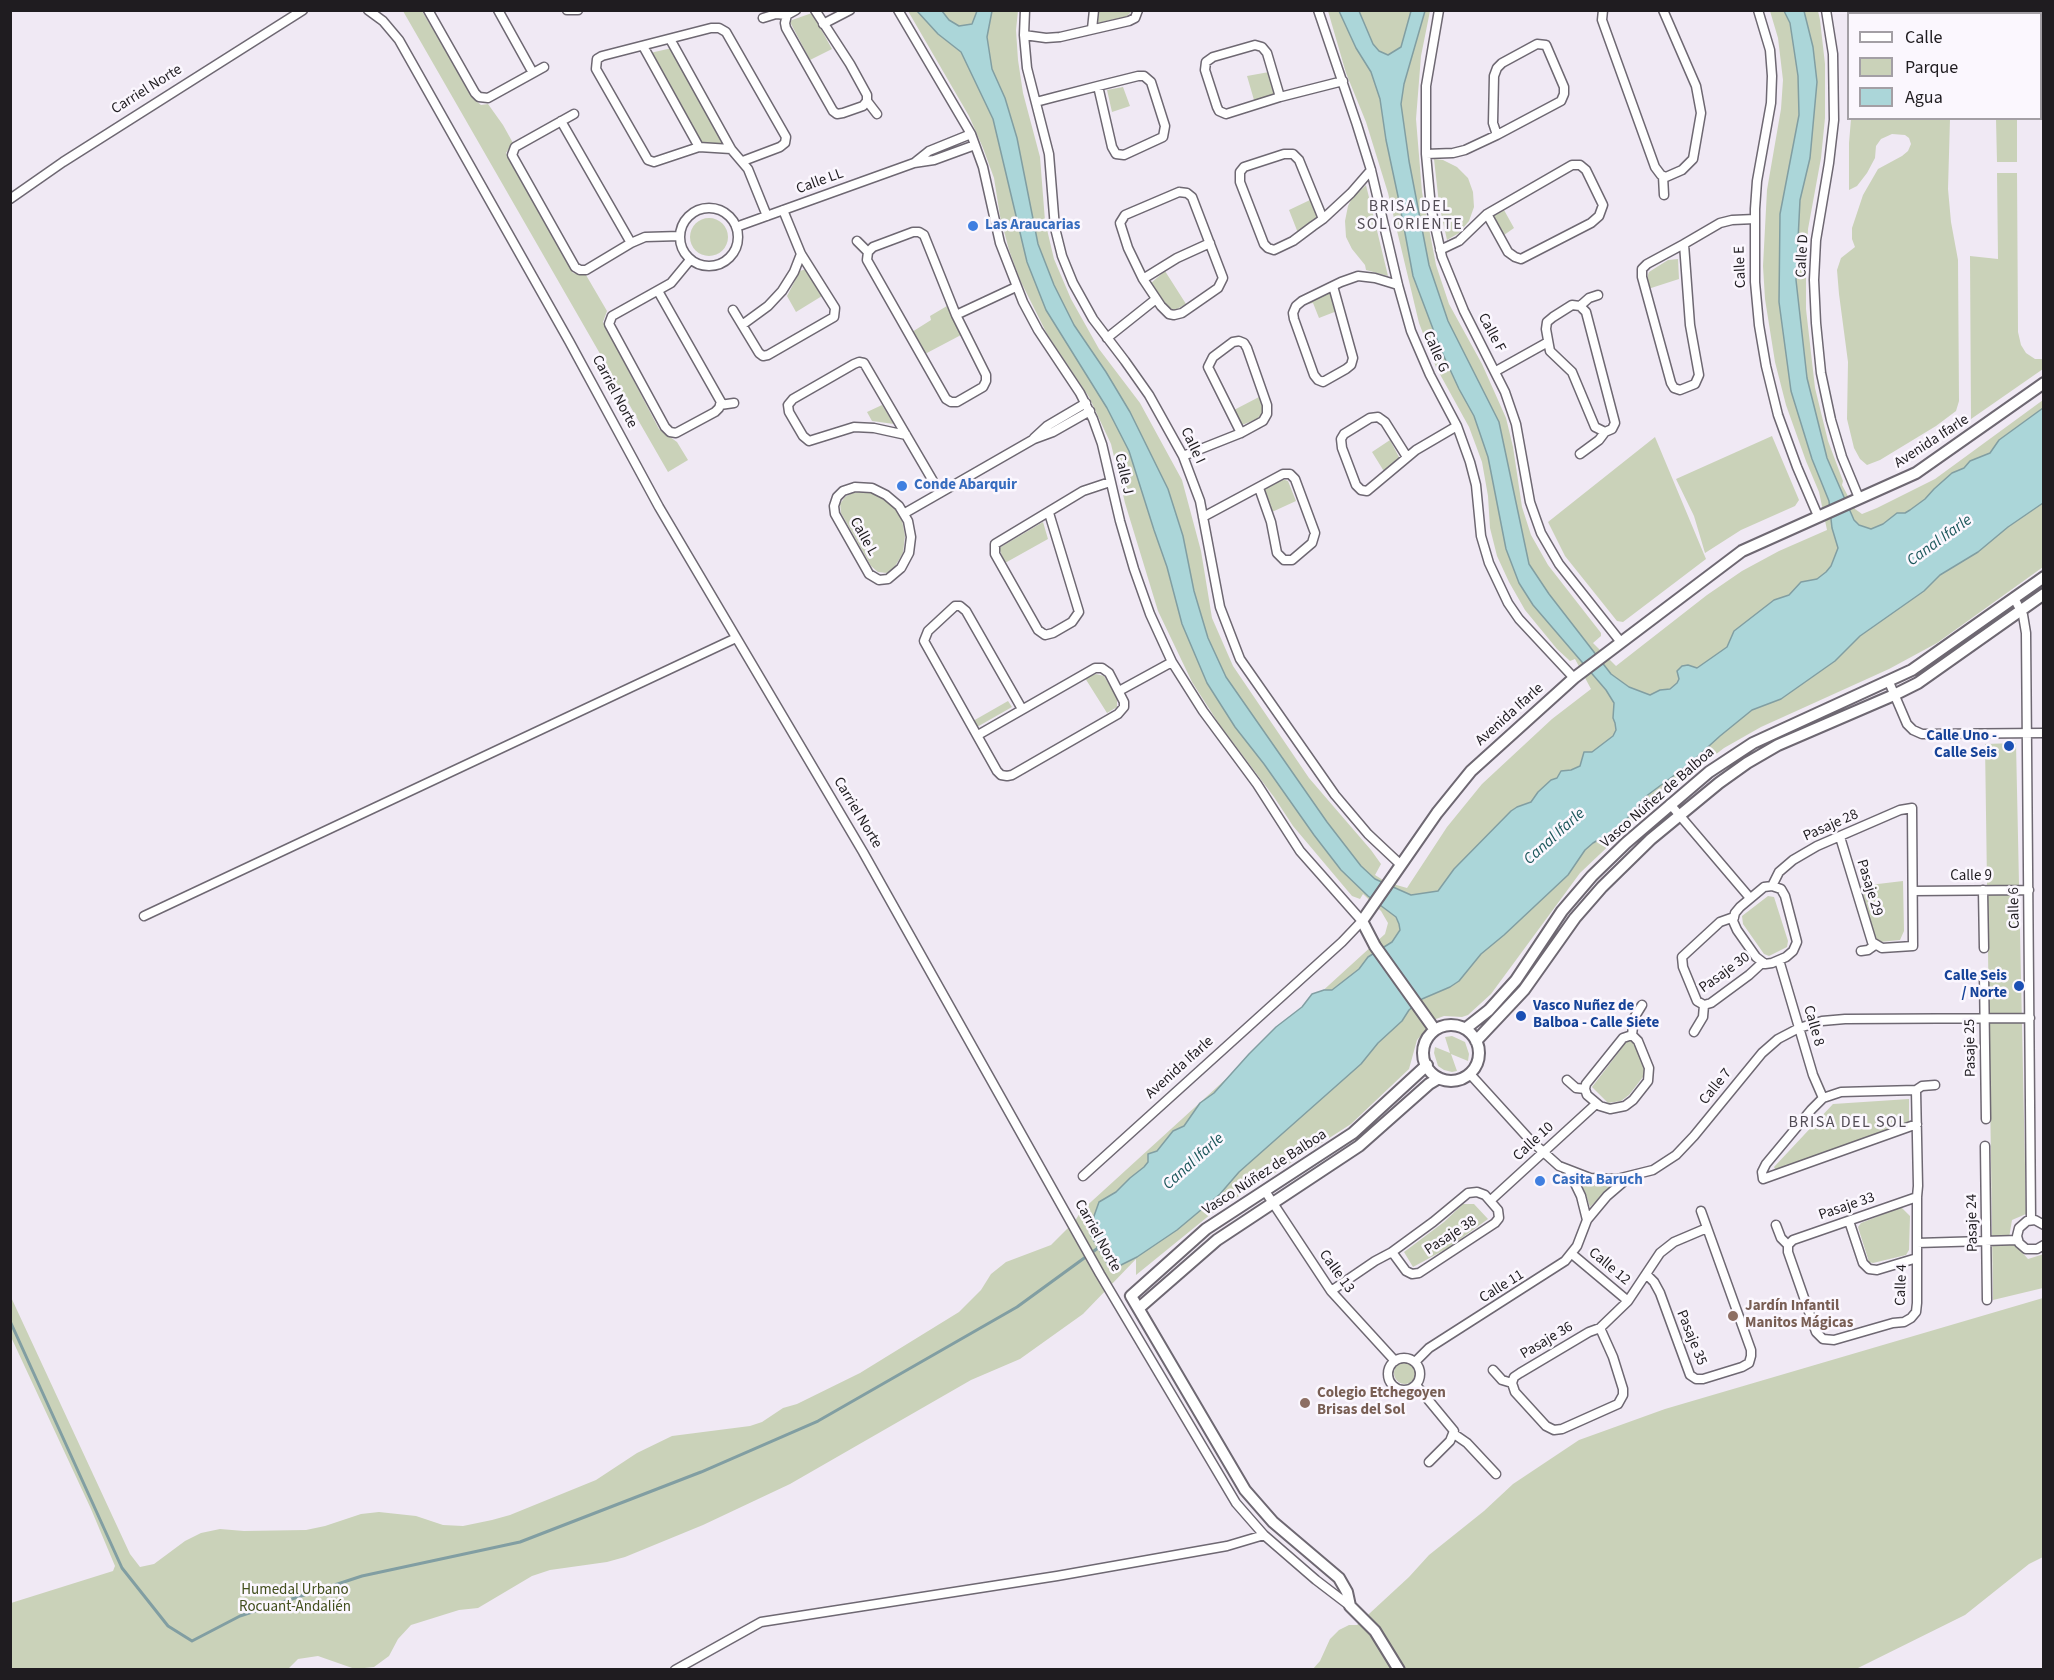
<!DOCTYPE html>
<meta charset="utf-8">
<style>
body{margin:0}
#map{position:relative;width:2054px;height:1680px;overflow:hidden;background:#f0e9f4;font-family:"Source Sans 3",sans-serif}
canvas{display:block}
.frame{position:absolute;inset:0;border:12px solid #1f1c20;pointer-events:none}
.legend{position:absolute;left:1847px;top:12px;width:195px;height:108px;box-sizing:border-box;background:#fbf7fe;border:2px solid #a39fa5;margin:0;padding:8px 10px;list-style:none;font-size:18px;color:#1f1c20}
.legend li{display:flex;align-items:center;gap:12px;height:30px}
.legend b{width:30px;border:2px solid #a39fa5}
</style>
<div id="map">
<canvas width="2054" height="1680"></canvas>
<div class="frame"></div>
<ul class="legend">
<li><b style="height:8px;background:#fff"></b>Calle</li>
<li><b style="height:16px;background:#cad2b9"></b>Parque</li>
<li><b style="height:16px;background:#abd6d9"></b>Agua</li>
</ul>
</div>
<script>
const c = document.querySelector('canvas').getContext('2d');
c.lineJoin = 'round';
function fill(path, color) { c.fillStyle = color; c.fill(path, 'evenodd'); }
const toPath = rows => new Path2D(rows.map(r => 'M' + r).join(''));
function trace(path, color, width, dash) { c.strokeStyle = color; c.lineWidth = width; c.lineCap = dash ? 'butt' : 'round'; c.setLineDash(dash || []); c.stroke(path); }
function label(font, color, halo, rows, align = 'center') {
  c.font = font + ' "Source Sans 3",sans-serif'; c.lineWidth = 5; c.setLineDash([]); c.textBaseline = 'middle'; c.strokeStyle = halo; c.fillStyle = color; for (const [text, x, y, turn = 0] of rows) {
    c.save(); c.translate(x, y); c.rotate((+turn || 0) * Math.PI / 180); c.textAlign = isNaN(turn) ? turn : align; if (halo) c.strokeText(text, 0, 0); c.fillText(text, 0, 0); c.restore();
  }
}
fill(toPath([
 [403,11,422,11,475,100,481,105,488,104,503,125,513,143,506,153,573,273,586,275,607,311,603,322,659,429,677,442,688,460,668,472],
 [908,11,1018,11,1016,30,1018,60,1023,93,1040,157,1045,221,1054,259,1071,299,1099,349,1140,403,1182,480,1201,551,1212,618,1233,666,1309,778,1371,850,1381,864,1375,875,1386,882,1407,888,1447,827,1482,784,1552,719,1591,689,1575,659,1570,661,1557,649,1525,610,1509,582,1497,556,1490,528,1488,496,1482,462,1469,427,1436,367,1419,323,1388,193,1366,122,1346,73,1328,11,1430,11,1421,56,1416,119,1422,192,1436,265,1449,304,1482,364,1506,418,1513,447,1522,507,1531,535,1548,565,1601,633,1601,636,1593,643,1616,666,1707,595,1742,571,1779,551,1827,530,1819,492,1806,461,1786,405,1775,362,1765,299,1763,266,1767,190,1781,109,1783,80,1778,38,1770,11,1818,11,1820,20,1825,64,1825,118,1821,158,1808,229,1806,271,1806,309,1815,388,1828,441,1843,481,1842,485,1855,509,1862,514,1877,508,1935,479,2043,400,2043,567,1937,643,1889,669,1761,727,1724,748,1659,798,1580,873,1491,994,1468,1015,1462,1017,1444,1016,1436,1019,1417,1040,1409,1069,1351,1124,1211,1214,1136,1275,1136,1259,1083,1314,1020,1359,971,1380,790,1484,703,1525,625,1557,607,1562,550,1570,532,1576,478,1608,459,1610,411,1625,398,1639,389,1656,374,1667,355,1669,318,1656,298,1659,287,1670,11,1669,11,1603,113,1571,115,1566,91,1509,11,1337,10,1295,130,1554,140,1567,154,1564,185,1541,201,1533,220,1529,244,1531,306,1530,325,1526,361,1514,379,1512,416,1516,443,1525,463,1526,492,1520,510,1515,596,1480,637,1453,672,1436,750,1426,762,1422,783,1408,797,1404,860,1373,959,1312,981,1290,991,1274,1006,1262,1051,1245,1075,1221,1081,1211,1385,934,1388,923,1381,911,1363,894,1360,899,1352,896,1293,826,1274,797,1219,724,1192,682,1158,611,1125,503,1111,444,1089,397,1047,334,1020,280,1009,250,1000,216,994,178,983,148,969,116],
 [1097,11,1132,11,1126,17,1097,23],
 [812,13,832,49,810,60,790,22,792,20],
 [672,48,725,143,702,143,650,53],
 [1269,72,1276,94,1254,100,1247,76],
 [1123,87,1130,106,1112,112,1107,90],
 [1851,119,1950,119,1948,189,1951,222,1958,260,1959,401,1956,411,1936,426,1880,460,1867,465,1860,459,1854,448,1847,419,1848,362,1839,294,1837,270,1841,258,1855,247,1852,239,1852,228,1863,195,1878,169,1902,156,1908,151,1911,144,1909,138,1905,135,1892,134,1881,139,1876,146,1875,158,1867,173,1857,186,1849,190,1849,143],
 [1996,119,2017,119,2017,162,1997,162],
 [1434,159,1443,160,1457,167,1468,178,1473,192,1474,207,1469,221,1459,233,1447,240,1439,204],
 [1997,173,2017,173,2018,332,2021,345,2026,353,2035,359,2043,359,2043,369,1971,419,1970,256,1998,259],
 [1366,185,1388,276,1366,270,1365,265,1352,249,1346,237,1345,221,1348,206,1352,198],
 [1310,200,1317,217,1298,233,1289,210],
 [1504,210,1514,228,1504,235,1494,216],
 '690 237a19 19 0 1 1 38 0a19 19 0 1 1-38 0Z',
 [1678,259,1679,279,1648,289,1647,278,1649,272,1668,260],
 [806,269,822,296,796,312,787,296,800,271],
 [1165,271,1186,304,1175,310,1169,308,1151,283],
 [1327,293,1332,294,1337,311,1319,318,1313,303,1302,305],
 [947,306,961,335,925,354,912,332,931,320,930,316],
 [1259,397,1264,411,1257,419,1242,425,1234,410],
 [882,405,894,424,872,421,867,412],
 [1772,436,1799,500,1795,506,1741,530,1705,553,1694,516,1676,479],
 [1655,437,1706,559,1623,622,1617,621,1565,556,1548,522],
 [1390,440,1400,459,1385,473,1372,452],
 [1282,479,1288,481,1296,501,1272,512,1264,489],
 [861,492,871,493,885,500,895,509,902,520,905,536,903,553,894,568,887,573,878,572,871,566,841,513,840,504,845,497,852,493],
 [1043,522,1048,539,1005,563,999,548],
 [1096,674,1104,676,1117,698,1117,707,1107,713,1085,678],
 [1008,701,1012,707,977,727,973,721],
 [2016,743,2026,1214,2012,1220,2009,1238,2028,1259,2044,1254,2043,1288,1993,1300,1985,744],
 [1903,881,1904,931,1900,940,1880,942,1874,936,1861,886],
 [1768,896,1774,897,1788,941,1787,947,1769,956,1764,954,1743,924,1742,916],
 [1452,1036,1465,1042,1469,1054,1468,1061,1451,1054,1457,1071,1452,1072,1444,1070,1438,1066,1434,1053,1435,1047,1450,1053,1445,1037],
 [1628,1040,1633,1040,1646,1073,1629,1095,1621,1101,1608,1103,1592,1087],
 [1909,1099,1909,1122,1776,1171,1774,1167,1833,1104],
 [1578,1181,1586,1184,1612,1186,1590,1207,1585,1192],
 [1463,1204,1474,1204,1488,1219,1448,1248,1413,1267,1404,1252,1444,1222],
 [1901,1207,1910,1216,1909,1250,1906,1255,1873,1263,1869,1262,1858,1227,1861,1223],
 [2043,1298,2043,1557,2029,1564,1965,1615,1856,1669,1312,1670,1320,1661,1330,1639,1339,1630,1349,1625,1357,1625,1409,1577,1429,1555,1484,1511,1513,1484,1579,1440,1665,1409],
 '1394 1373a11 11 0 1 1 22 0a11 11 0 1 1-22 0Z'
]), '#cad2b9');
const water = toPath([
 [917,11,942,11,949,20,959,26,972,24,977,11,992,11,987,37,992,69,1005,98,1017,138,1038,244,1054,285,1074,325,1106,372,1130,412,1168,489,1183,536,1194,591,1208,638,1226,677,1327,822,1361,866,1375,879,1411,895,1438,891,1454,869,1511,811,1517,807,1531,802,1538,792,1551,780,1557,778,1561,771,1571,770,1580,766,1584,752,1592,752,1613,736,1616,730,1615,723,1613,718,1614,703,1606,690,1533,605,1519,583,1506,549,1488,457,1474,416,1459,389,1441,350,1413,276,1399,201,1386,140,1380,99,1371,72,1356,48,1339,11,1359,11,1373,44,1379,51,1388,55,1401,47,1411,11,1425,11,1404,84,1401,104,1409,161,1429,265,1448,321,1499,422,1529,564,1549,594,1611,674,1629,687,1650,695,1660,690,1670,689,1677,683,1679,679,1677,671,1682,666,1688,665,1697,668,1727,647,1734,631,1774,600,1789,595,1801,582,1817,579,1826,572,1831,566,1838,548,1832,528,1829,501,1812,459,1791,391,1779,302,1780,214,1799,115,1798,76,1790,23,1784,11,1804,11,1813,47,1817,82,1810,158,1800,200,1796,280,1807,378,1827,458,1854,520,1859,525,1871,529,1883,524,1897,513,1905,513,1910,510,1925,499,1934,489,1952,473,1964,468,1970,461,1990,453,1999,440,2043,408,2043,503,2008,527,1978,552,1940,575,1924,591,1860,636,1835,661,1781,699,1752,710,1720,736,1688,765,1645,797,1620,827,1593,843,1585,850,1568,875,1504,935,1481,954,1459,981,1450,987,1422,999,1409,1010,1402,1021,1378,1043,1361,1064,1239,1172,1220,1194,1177,1230,1137,1257,1111,1270,1090,1234,1094,1216,1099,1202,1116,1192,1130,1178,1144,1167,1148,1162,1148,1154,1157,1151,1173,1131,1184,1126,1200,1103,1214,1093,1249,1054,1276,1027,1302,1007,1312,994,1324,990,1332,990,1359,969,1368,957,1392,942,1400,930,1399,924,1396,917,1368,896,1341,870,1314,835,1264,764,1235,727,1207,683,1182,624,1167,567,1154,530,1129,451,1107,408,1046,310,1027,262,993,119,961,52,938,34,917,11]
]);
fill(water, '#abd6d9');
trace(water, '#819ea2', 1.5);
trace(toPath([
 [10,1321,122,1568,168,1626,192,1641,240,1616,362,1576,520,1542,701,1472,818,1421,1017,1307,1098,1248]
]), '#819ea2', 3);
const minor = toPath([
 [368,10,383,21,399,40,569,341,659,507,863,852,1100,1274,1236,1503,1264,1535,1316,1580,1350,1606],
 [428,10,475,93,479,97,488,98,544,67],
 [498,10,533,73],
 [567,10,578,10],
 [815,10,850,64,867,95,867,101,877,114],
 [898,10,971,134,983,167,1000,243,1023,302,1038,330,1080,393,1093,419,1102,444,1120,521,1134,569,1150,614,1172,662,1203,711,1257,784,1300,851,1362,921,1342,942,1083,1176],
 [1025,10,1024,35,1027,68,1049,154,1055,228,1062,256,1073,283,1093,319,1125,361,1149,395,1183,456,1200,501,1220,607,1240,659,1335,795,1368,834,1401,865],
 [1318,10,1357,125,1371,170,1398,285,1411,331,1430,375,1457,426,1470,462,1476,485,1481,536,1489,563,1508,603,1519,619,1574,678],
 [1439,10,1426,86,1426,154,1431,208,1442,257,1464,311,1505,392,1516,424,1530,502,1541,533,1559,564,1620,641],
 [1603,10,1602,20,1655,167,1661,175,1666,177,1682,170,1693,159,1701,113,1696,86,1663,10],
 [1758,10,1770,50,1772,76,1771,103,1757,181,1755,209,1755,282,1759,325,1766,366,1778,415,1797,467,1818,516],
 [1826,10,1833,54,1834,120,1829,163,1816,240,1814,280,1816,323,1821,373,1831,420,1842,457,1859,498],
 [787,15,785,23,786,28,833,111,837,114,843,113,863,106,867,101],
 [763,18,776,14,787,15,796,10],
 [823,24,850,10],
 [1092,29,1094,10],
 [1024,35,1046,38,1060,37,1129,21,1135,18,1138,10],
 [670,39,731,149,748,169,767,216],
 [643,46,699,147],
 [1280,97,1267,53,1262,47,1255,45,1213,57,1206,62,1205,70,1217,107,1219,111,1226,114,1280,97,1343,81],
 [1036,102,1055,97,1098,86,1138,76,1144,76,1151,82,1165,126,1163,137,1124,155,1116,154,1112,147,1098,86],
 [574,114,515,147,512,155,575,267,580,270,586,270,631,243,645,237,680,236],
 [561,121,631,243],
 [731,149,699,147,654,162,648,160,596,69,597,59,602,56,711,28,719,28,726,32,786,137,785,143,780,147,743,161],
 [1426,154,1453,153,1465,150,1497,135,1561,101,1564,94,1564,87,1546,45,1537,44,1502,63,1497,68,1494,76,1493,123,1497,135],
 [914,163,929,151,971,134],
 [1663,176,1664,195],
 [1179,192,1187,193,1192,197,1223,278,1218,288,1182,313,1174,315,1169,314,1161,306,1143,279,1128,248,1120,223,1125,215,1179,192],
 [10,199,63,162,303,10],
 '680 237a29 29 0 1 1 58 0a29 29 0 1 1-58 0Z',
 [1323,219,1299,160,1293,154,1284,154,1244,167,1240,172,1240,182,1264,244,1268,248,1274,250,1293,241,1313,226,1323,219,1351,193,1371,170],
 [736,227,914,163,934,160,975,145],
 [857,241,868,252,867,260,946,399,951,402,957,402,983,387,986,381,986,375,956,315,924,235,919,232,913,232,873,247,868,252],
 [1684,244,1690,325,1699,375,1695,384,1680,390,1674,388,1671,383,1642,277,1642,269,1647,264,1684,244,1720,223,1732,220,1755,219],
 [1440,250,1459,241,1487,214,1572,165,1580,165,1586,170,1603,205,1599,216,1591,223,1521,259,1515,257,1508,252,1487,214],
 [1143,279,1177,258,1210,243],
 [1333,286,1353,358,1351,365,1346,369,1323,382,1318,380,1314,375,1294,319,1293,313,1296,306,1302,301,1341,282,1358,276,1375,278,1398,285],
 [658,291,721,402,719,408,715,412,676,433,670,432,665,427,609,324,612,316,671,283,690,260],
 [1598,295,1589,298,1580,306,1572,305,1553,317,1547,322,1546,329,1550,351,1572,372,1595,427,1605,432],
 [733,310,759,353,763,356,768,355,834,317,835,308,801,254,783,210],
 [956,315,1016,287],
 [742,325,768,306,782,291,794,272,801,254],
 [1107,338,1156,299],
 [1496,371,1548,342],
 [720,405,734,403],
 [906,435,874,428,854,427,809,441,803,436,789,412,788,405,793,399,854,364,859,362,864,363,940,493],
 [1034,438,1047,426,1086,403],
 [1580,454,1599,440,1605,432,1612,429,1615,423,1586,312,1580,306],
 [1183,456,1241,433,1263,421,1267,414,1267,405,1247,348,1244,343,1239,341,1233,342,1213,357,1208,367,1241,433],
 [1407,457,1385,422,1378,417,1370,418,1344,434,1341,439,1342,448,1356,485,1361,490,1367,491,1416,450,1457,426],
 [855,487,872,488,886,495,899,506,908,521,911,537,909,553,901,568,888,579,879,580,869,574,835,514,834,506,837,497,843,491,855,487],
 [905,513,1034,439,1053,432,1090,411],
 [1049,513,1079,612,1072,622,1053,633,1045,635,1038,630,995,554,995,544,1083,491,1110,482],
 [1203,517,1283,474,1290,474,1295,479,1315,533,1312,543,1292,560,1284,560,1277,553,1271,522,1259,488],
 [2014,598,2023,615,2026,633,2031,1220],
 [1889,682,1907,724,1913,730,1922,734,2044,733],
 [1119,691,1172,662],
 [978,735,1095,668,1102,668,1109,673,1124,702,1124,707,1118,714,1012,775,1007,776,1001,775,997,771,924,641,928,631,955,606,960,606,966,611,1022,709],
 [1670,804,1750,898],
 [1772,886,1779,872,1793,860,1817,846,1900,810,1912,808,1913,946,1882,948,1872,942,1840,837],
 [1772,886,1781,889,1785,896,1797,942,1793,951,1786,957,1772,963,1765,964,1756,957,1737,930,1733,921,1735,913,1740,907,1764,887,1772,886],
 [1983,890,1984,948],
 [1913,891,2029,890],
 [144,916,736,638],
 [1861,951,1868,950,1875,945],
 [1779,960,1813,1075,1823,1098],
 [1984,975,1986,1119],
 [1704,1005,1697,1001,1683,967,1682,957,1720,922,1734,917],
 [1704,1005,1711,1003,1749,975,1762,963],
 [1694,1032,1703,1017,1704,1005],
 [1632,1035,1623,1038,1586,1084,1585,1089,1587,1095,1600,1106,1610,1109,1625,1106,1633,1100,1648,1081,1649,1068,1638,1041,1632,1035,1634,1018,1642,1005],
 [1470,1074,1530,1140,1559,1166,1590,1178,1617,1179,1653,1170,1676,1155,1694,1136,1762,1053,1778,1039,1799,1028,1822,1021,1845,1019,2030,1018],
 [1567,1080,1576,1088,1585,1089],
 [1917,1124,1763,1179,1762,1172,1766,1164,1811,1110,1823,1098,1841,1092,1916,1090,1922,1086,1935,1085],
 [1985,1146,1987,1300],
 [1569,1171,1581,1196,1587,1220],
 [1265,1191,1331,1291,1395,1361],
 [1491,1200,1596,1104],
 [1849,1221,1863,1263,1869,1269,1877,1270,1917,1258],
 [1776,1225,1781,1238,1788,1245,1788,1252,1816,1332,1823,1339,1834,1340,1893,1323,1904,1322,1911,1318,1916,1312,1917,1303,1917,1197,1918,1186,1916,1090],
 [2044,1225,2035,1220,2027,1221,2019,1228,2017,1236,2019,1243,2026,1249,2037,1249,2044,1245],
 [1917,1243,2018,1240],
 [1788,1245,1793,1240,1917,1197],
 [1572,1254,1628,1301],
 [1646,1274,1654,1282,1660,1293,1690,1375,1696,1379,1703,1379,1742,1367,1749,1363,1751,1356,1751,1350,1701,1211],
 [1331,1291,1375,1261,1392,1252,1433,1222,1468,1193,1477,1192,1485,1195,1498,1210,1499,1218,1495,1223,1419,1273,1412,1274,1406,1271,1392,1252],
 '1388 1374a16 16 0 1 1 32 0a16 16 0 1 1-32 0Z',
 [1415,1362,1429,1348,1565,1261,1577,1246,1587,1220,1607,1196,1628,1178],
 [1493,1370,1502,1380,1512,1383],
 [1512,1383,1514,1377,1520,1373,1589,1332,1600,1328,1628,1301,1660,1253,1674,1242,1707,1228],
 [1512,1383,1515,1392,1546,1426,1554,1430,1562,1429,1618,1404,1623,1395,1623,1389,1613,1357,1600,1328],
 [1416,1385,1454,1431,1450,1441,1429,1462],
 [1454,1434,1467,1443,1496,1474],
 [675,1670,761,1622,1057,1576,1227,1546,1264,1535]
]);
const tertiary = toPath([
 '1423 1053a28 28 0 1 1 56 0a28 28 0 1 1-56 0Z',
 [1465,1029,1489,1010,1516,980,1562,911,1592,876,1626,843,1709,772,1753,743,1912,670,2044,577],
 [1435,1030,1375,946,1362,921,1437,813,1471,771,1574,678,1742,551,1916,473,2044,383],
 [1476,1041,1524,990,1575,918,1602,887,1651,839,1719,783,1747,763,1778,745,1894,695,1918,683,2044,594],
 [1139,1308,1217,1240,1359,1146,1429,1084,1439,1078],
 [1399,1670,1375,1631,1350,1606,1347,1592,1339,1578,1273,1522,1245,1490,1131,1296,1206,1229,1353,1133,1427,1065]
]);
trace(minor, '#6e6872', 11);
trace(tertiary, '#6e6872', 14);
trace(minor, '#fff', 8);
trace(tertiary, '#fff', 10);
for (const [x, y, r, color] of [
 [973,226,6,"#3f7fe0"],
 [902,486,6,"#3f7fe0"],
 [2009,746,6,"#1a4fb4"],
 [2019,986,6,"#1a4fb4"],
 [1521,1016,6,"#1a4fb4"],
 [1540,1181,6,"#3f7fe0"],
 [1733,1316,6,"#8d6e63"],
 [1305,1403,6,"#8d6e63"]
]) { const dot = new Path2D(); dot.arc(x, y, r, 0, 2 * Math.PI); c.fillStyle = color; c.fill(dot); trace(dot, '#fbf7fe', 2); }
label('15px', '#1f1c20', '#fbf7fe', [
 ["Carriel Norte",147,90,-32],
 ["Calle LL",820,182,-20],
 ["Calle D",1803,256,-87],
 ["Calle E",1741,267,-92],
 ["Calle F",1491,333,62],
 ["Calle G",1435,352,66],
 ["Carriel Norte",614,392,62],
 ["Avenida Ifarle",1932,442,-33],
 ["Calle I",1192,446,65],
 ["Calle J",1123,474,77],
 ["Calle L",863,537,61],
 ["Avenida Ifarle",1510,715,-42],
 ["Vasco Núñez de Balboa",1658,798,-41],
 ["Carriel Norte",857,813,59],
 ["Pasaje 28",1831,826,-24],
 ["Calle 9",1971,877],
 ["Pasaje 29",1869,888,73],
 ["Calle 6",2015,908,-91],
 ["Pasaje 30",1725,973,-36],
 ["Calle 8",1813,1026,74],
 ["Pasaje 25",1971,1048,-91],
 ["Avenida Ifarle",1180,1068,-42],
 ["Calle 7",1716,1087,-51],
 ["Calle 10",1534,1142,-43],
 ["Vasco Núñez de Balboa",1265,1173,-33],
 ["Pasaje 33",1847,1207,-19],
 ["Pasaje 24",1973,1223,-91],
 ["Carriel Norte",1097,1236,61],
 ["Pasaje 38",1451,1236,-33],
 ["Calle 12",1609,1267,40],
 ["Calle 13",1336,1272,54],
 ["Calle 4",1902,1285,-88],
 ["Calle 11",1502,1287,-32],
 ["Pasaje 35",1691,1338,68],
 ["Pasaje 36",1547,1341,-31]
]);
label('bold 15px', '#366cbe', '#fbf7fe', [
 ["Las Araucarias",985,226],
 ["Conde Abarquir",914,486],
 ["Casita Baruch",1552,1181]
], 'left');
label('bold 15px', '#164399', '#fbf7fe', [
 ["Calle Uno -",1997,737],
 ["Calle Seis",1997,754],
 ["Calle Seis",2007,977],
 ["/ Norte",2007,994],
 ["Vasco Nuñez de",1533,1007,"left"],
 ["Balboa - Calle Siete",1533,1024,"left"]
], 'right');
label('bold 15px', '#785e54', '#fbf7fe', [
 ["Jardín Infantil",1745,1307],
 ["Manitos Mágicas",1745,1324],
 ["Colegio Etchegoyen",1317,1394],
 ["Brisas del Sol",1317,1411]
], 'left');
label('15px', '#424f1d', '#fbf7fe', [
 ["Humedal Urbano",295,1591],
 ["Rocuant-Andalién",295,1608]
]);
c.letterSpacing = '1.5px';
label('16px', '#534d56', '#fbf7fe', [
 ["BRISA DEL",1410,207],
 ["SOL ORIENTE",1410,225],
 ["BRISA DEL SOL",1848,1123]
]);
c.letterSpacing = '0px';
label('italic 16px', '#1b575b', '#fbf7fe', [
 ["Canal Ifarle",1940,541,-36],
 ["Canal Ifarle",1555,837,-42],
 ["Canal Ifarle",1194,1162,-42]
]);
</script>
